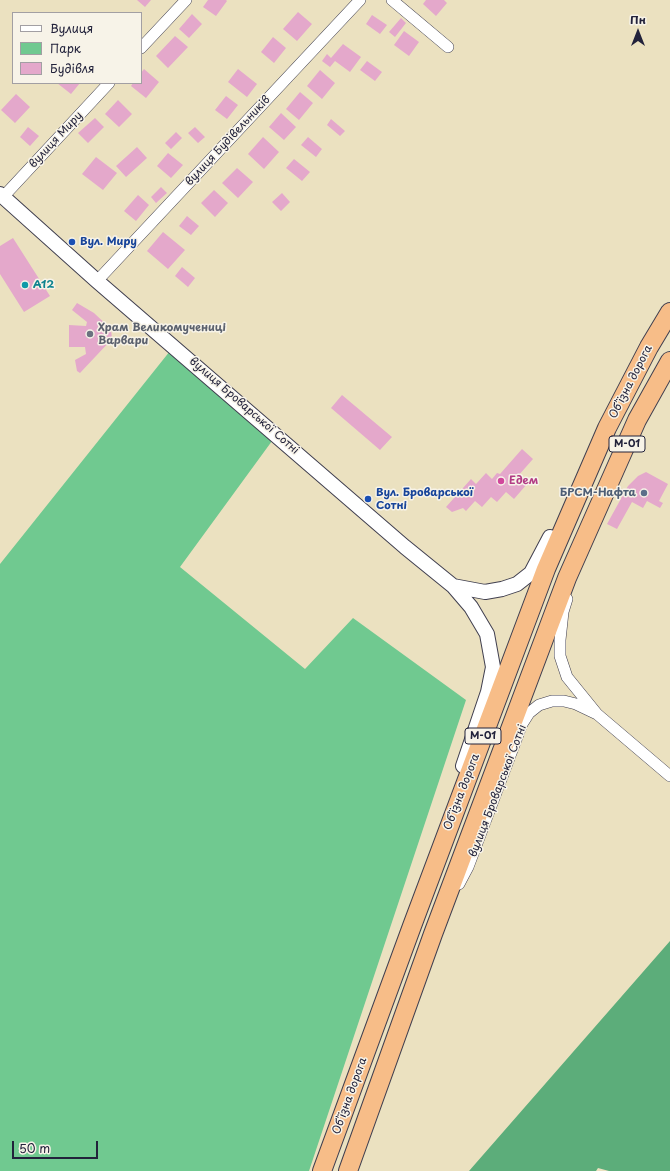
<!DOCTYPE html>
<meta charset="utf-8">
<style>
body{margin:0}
#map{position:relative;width:670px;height:1171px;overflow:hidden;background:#ebe1c0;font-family:"Playpen Sans",sans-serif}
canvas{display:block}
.legend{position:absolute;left:12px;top:12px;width:130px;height:72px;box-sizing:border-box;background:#f7f3e8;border:1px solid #a29fa3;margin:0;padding:5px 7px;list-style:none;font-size:12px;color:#22223b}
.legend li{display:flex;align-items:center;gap:8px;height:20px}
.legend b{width:20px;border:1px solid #a29fa3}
.north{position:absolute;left:618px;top:12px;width:40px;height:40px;-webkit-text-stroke:3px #f7f3e8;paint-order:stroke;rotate:0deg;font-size:11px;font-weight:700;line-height:16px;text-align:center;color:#22223b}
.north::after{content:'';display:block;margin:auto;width:14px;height:18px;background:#22223b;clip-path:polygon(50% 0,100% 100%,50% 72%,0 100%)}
.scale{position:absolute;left:12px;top:1141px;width:86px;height:18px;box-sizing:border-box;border:2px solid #22223b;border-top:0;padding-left:5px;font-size:12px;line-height:14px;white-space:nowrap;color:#22223b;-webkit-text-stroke:3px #f7f3e8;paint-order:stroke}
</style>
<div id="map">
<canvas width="670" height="1171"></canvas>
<ul class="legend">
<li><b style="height:5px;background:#fff"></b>Вулиця</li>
<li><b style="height:11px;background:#70c990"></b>Парк</li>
<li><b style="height:11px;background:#e4a8cb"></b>Будівля</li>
</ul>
<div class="north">Пн</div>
<div class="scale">50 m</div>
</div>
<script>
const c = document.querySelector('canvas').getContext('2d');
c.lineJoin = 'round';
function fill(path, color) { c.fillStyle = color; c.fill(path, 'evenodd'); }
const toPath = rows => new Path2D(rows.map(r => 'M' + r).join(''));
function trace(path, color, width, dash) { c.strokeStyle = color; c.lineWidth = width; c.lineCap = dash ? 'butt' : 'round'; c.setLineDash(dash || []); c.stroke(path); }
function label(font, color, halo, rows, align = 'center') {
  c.font = font + ' "Playpen Sans",sans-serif'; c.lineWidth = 3; c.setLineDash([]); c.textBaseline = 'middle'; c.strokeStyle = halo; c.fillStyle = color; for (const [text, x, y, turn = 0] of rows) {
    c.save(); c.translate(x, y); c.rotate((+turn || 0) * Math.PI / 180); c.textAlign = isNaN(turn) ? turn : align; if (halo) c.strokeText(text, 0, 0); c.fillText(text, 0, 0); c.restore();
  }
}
fill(toPath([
 [174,346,272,441,180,567,305,669,353,618,466,700,309,1171,0,1171,0,564]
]), '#70c990');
fill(toPath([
 [670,941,670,1171,609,1171,598,1168,596,1171,469,1171]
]), '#5cad7a');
fill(toPath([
 [137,0,151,0,145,7],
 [208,0,226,0,227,1,216,16,203,7],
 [426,0,444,0,447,3,436,16,423,4],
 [298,12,312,24,297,41,283,29],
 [192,14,202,24,189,38,179,29],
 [372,15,387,25,380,34,366,24],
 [401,18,406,23,395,37,389,32],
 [404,31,419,42,409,56,394,45],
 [175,36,188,47,168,68,156,56],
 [273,37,286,48,274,63,261,52],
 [343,44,361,57,350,72,335,61,330,67,322,61,327,54,331,58],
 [367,61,382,72,375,81,360,70],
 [144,69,159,82,146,98,131,86,133,83,141,83,141,73],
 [238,69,257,84,247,97,228,82],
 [320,70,335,83,322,99,307,86],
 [57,83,80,83,71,94],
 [300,92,313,103,299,120,286,109],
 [16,94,30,107,15,123,1,110],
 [226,96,238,105,227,119,215,110],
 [118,100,132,114,119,127,105,114],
 [281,113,296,127,284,140,269,127],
 [95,118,104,127,88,143,78,133],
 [331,119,345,131,340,136,327,125],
 [28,127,39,136,30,146,20,137],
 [195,127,205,137,198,143,188,133],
 [176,132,182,138,171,149,165,143],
 [263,137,279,152,264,169,248,154],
 [308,137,322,149,316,157,301,145],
 [137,147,147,158,126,177,116,166],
 [168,153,183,165,171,178,157,166],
 [96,157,117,173,103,190,82,174],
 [294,159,310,172,302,181,286,168],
 [237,168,253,182,238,198,222,183],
 [161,187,167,193,156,203,151,197],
 [214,190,228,203,215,217,201,203],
 [282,193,290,202,281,211,272,202],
 [138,195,149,205,136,221,124,211],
 [187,216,199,226,191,235,179,226],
 [163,232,185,250,168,269,147,251],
 [13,238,50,296,24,312,0,274,0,246],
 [182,267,195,278,188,287,175,276],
 [77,303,94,313,111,329,112,339,80,373,77,371,75,360,86,354,85,347,69,347,69,325,86,326,87,322,72,310],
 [342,395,392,437,380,450,331,408],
 [522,449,533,459,518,476,527,484,514,499,506,492,497,502,491,497,482,507,475,501,466,511,463,508,452,512,446,507,471,479,476,484,486,473,492,479,497,473,500,474],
 [646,472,668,484,659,501,663,503,660,508,647,501,643,508,632,502,617,529,607,524,628,486,638,476]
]), '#e4a8cb');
const minor = toPath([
 [392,0,448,47],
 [141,48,186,0],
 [3,197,109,83],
 [97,281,360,0],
 [567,599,563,612,560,640,560,656,567,677,597,714,670,776],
 [459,884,468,867,522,724,529,713,539,705,552,701,564,701,576,704,597,714]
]);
const tertiary = toPath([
 [0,194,97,281,405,547,453,586,471,607,487,634,493,667,488,692,463,766],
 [453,586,485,592,502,589,517,584,531,573,550,537]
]);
const trunk = toPath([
 [322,1171,412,926,546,569,607,428,649,347,670,312],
 [348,1171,433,934,567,578,637,420,670,361]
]);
trace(minor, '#403f4f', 12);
trace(tertiary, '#403f4f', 16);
trace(trunk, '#403f4f', 20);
trace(minor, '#fff', 11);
trace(tertiary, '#fff', 14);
trace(trunk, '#f7bd88', 18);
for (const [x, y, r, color] of [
 [72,242,4,"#1a4fb4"],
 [25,285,4,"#0f9aa8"],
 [90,334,4,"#6b7280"],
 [501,481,4,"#d1479c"],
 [644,493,4,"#5c6f8a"],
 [368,499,4,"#1a4fb4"]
]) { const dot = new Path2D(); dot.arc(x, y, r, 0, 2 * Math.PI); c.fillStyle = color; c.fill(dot); trace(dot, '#f7f3e8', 1.5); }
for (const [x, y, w] of [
 [627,444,36],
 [483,736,36]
]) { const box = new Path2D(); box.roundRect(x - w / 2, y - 8, w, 16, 3); c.fillStyle = '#f7f3e8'; c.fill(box); trace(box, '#22223b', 1); }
label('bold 10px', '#22223b', null, [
 ["М-01",627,444],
 ["М-01",483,736]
]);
label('11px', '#22223b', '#f7f3e8', [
 ["вулиця Миру",56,140,-47],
 ["вулиця Будівельників",228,141,-47],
 ["Обʼїзна дорога",631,382,-63],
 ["вулиця Броварської Сотні",244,406,41],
 ["вулиця Броварської Сотні",498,791,-69],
 ["Обʼїзна дорога",462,792,-69],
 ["Обʼїзна дорога",350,1096,-70]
]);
label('bold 11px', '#164399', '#f7f3e8', [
 ["Вул. Миру",80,242],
 ["Вул. Броварської",376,493],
 ["Cотні",376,506]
], 'left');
label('bold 11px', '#0d838f', '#f7f3e8', [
 ["А12",33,285]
], 'left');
label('bold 11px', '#5b616d', '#f7f3e8', [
 ["Храм Великомучениці",98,328],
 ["Варвари",98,341]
], 'left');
label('bold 11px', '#b23c85', '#f7f3e8', [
 ["Едем",509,481]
], 'left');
label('bold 11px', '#4e5e75', '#f7f3e8', [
 ["БРСМ-Нафта",636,493]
], 'right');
</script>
